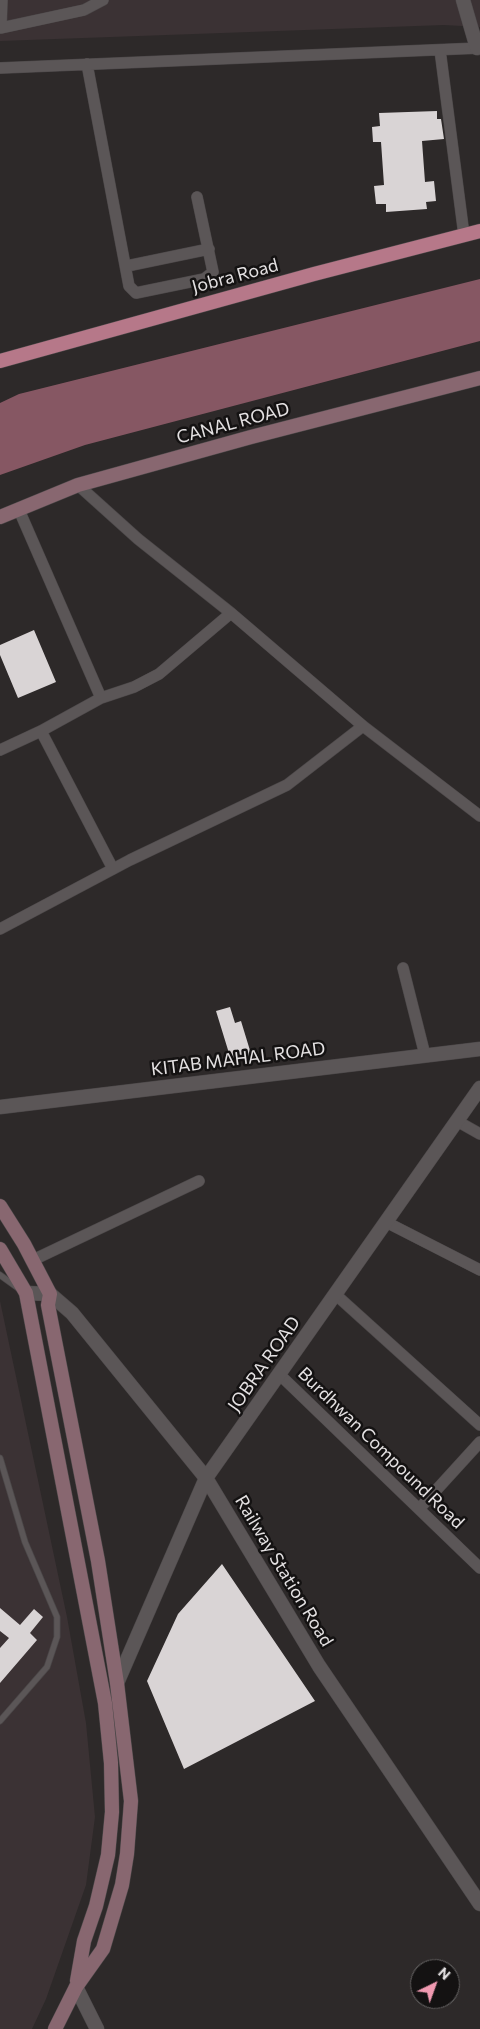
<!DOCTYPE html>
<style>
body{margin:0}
#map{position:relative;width:480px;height:2029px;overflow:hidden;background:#2d2929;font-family:Commissioner,sans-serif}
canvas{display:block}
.north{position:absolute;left:410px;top:1959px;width:50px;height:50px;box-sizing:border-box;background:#141212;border:1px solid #676565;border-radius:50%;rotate:42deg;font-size:14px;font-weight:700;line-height:20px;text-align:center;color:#e4e1e2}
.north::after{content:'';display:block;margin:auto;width:18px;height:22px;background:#f19ab1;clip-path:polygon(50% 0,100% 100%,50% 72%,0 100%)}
</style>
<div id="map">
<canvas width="480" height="2029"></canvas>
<div class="north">N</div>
</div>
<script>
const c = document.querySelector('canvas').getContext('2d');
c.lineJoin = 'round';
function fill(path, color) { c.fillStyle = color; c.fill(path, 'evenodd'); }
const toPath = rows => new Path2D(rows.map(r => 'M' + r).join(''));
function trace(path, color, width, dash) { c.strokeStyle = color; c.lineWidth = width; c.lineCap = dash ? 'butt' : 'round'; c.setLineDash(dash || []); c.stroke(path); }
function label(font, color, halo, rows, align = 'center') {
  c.font = font + ' Commissioner,sans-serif'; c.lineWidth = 5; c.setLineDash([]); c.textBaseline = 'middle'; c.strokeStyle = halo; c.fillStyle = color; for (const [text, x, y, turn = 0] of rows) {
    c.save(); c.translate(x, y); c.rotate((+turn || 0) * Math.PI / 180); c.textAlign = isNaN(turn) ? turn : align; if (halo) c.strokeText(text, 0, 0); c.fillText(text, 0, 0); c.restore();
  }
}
fill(toPath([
 [0,0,480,0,480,27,444,25,0,41],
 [0,1301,67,1617,86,1723,95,1817,86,1885,46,1999,32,2029,0,2029]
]), '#3b3234');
fill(toPath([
 [480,279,480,341,85,445,0,475,0,403,19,394]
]), '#865763');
fill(toPath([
 [437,111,437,119,441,119,444,139,422,141,425,182,434,181,436,201,426,202,427,209,386,212,386,204,376,204,374,186,384,185,381,142,373,142,372,127,380,126,379,113],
 [34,630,56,682,18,698,0,655,0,645],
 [230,1007,235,1023,241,1021,252,1057,232,1063,216,1011],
 [222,1564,315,1701,184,1769,147,1681,178,1614],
 [0,1608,20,1625,34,1609,43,1617,30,1633,37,1640,0,1683,0,1648,9,1638,0,1631]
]), '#d9d4d5');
const service = toPath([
 [0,1275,18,1288],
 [0,1458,25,1542,57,1617,57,1637,47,1667,0,1721]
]);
const minor = toPath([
 [2,0,1,28,84,10,103,0],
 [440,50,464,235],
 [87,64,129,286,136,293,204,279,213,272,197,197],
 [0,68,480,48],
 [127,266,209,249],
 [78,485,138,539,231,613,363,726,480,816],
 [19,510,101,698],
 [41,731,113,869],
 [0,750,41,731,101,698,134,687,159,674,231,613],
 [0,929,130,860,287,785,363,726],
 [403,968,425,1055],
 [457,1121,480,1134],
 [386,1222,480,1270],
 [33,1260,199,1181],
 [335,1294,480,1425],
 [279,1374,480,1568],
 [419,1509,480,1442]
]);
const tertiary = toPath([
 [463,0,477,48],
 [0,1107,480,1049],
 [26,1293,50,1294,72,1313,206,1478,319,1666,480,1904],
 [117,1683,206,1478,480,1088],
 [76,1987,97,2029]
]);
const secondary = toPath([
 [0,517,78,485,251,437,480,378],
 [0,1206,24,1244,50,1294,48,1305,98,1561,117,1683,131,1801,127,1854,122,1885,103,1949,76,1987,55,2029],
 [0,1249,26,1293,105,1703,111,1763,112,1812,108,1855,96,1906,84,1941,77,1981]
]);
const primary = toPath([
 [0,361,314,274,480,231]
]);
trace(service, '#4b4748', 7);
trace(minor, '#4b4748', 12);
trace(tertiary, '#4b4748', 15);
trace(secondary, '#4b4748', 15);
trace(primary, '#4b4748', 15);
trace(service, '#5b5657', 5.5);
trace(minor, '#5b5657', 11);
trace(tertiary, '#5b5657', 14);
trace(secondary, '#886770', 14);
trace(primary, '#b67889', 14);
label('18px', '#e4e1e2', '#141212', [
 ["Jobra Road",235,276,-15],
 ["CANAL ROAD",233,423,-15],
 ["KITAB MAHAL ROAD",238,1059,-7],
 ["JOBRA ROAD",264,1364,-55],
 ["Burdhwan Compound Road",381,1448,44],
 ["Railway Station Road",284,1571,59]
]);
</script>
